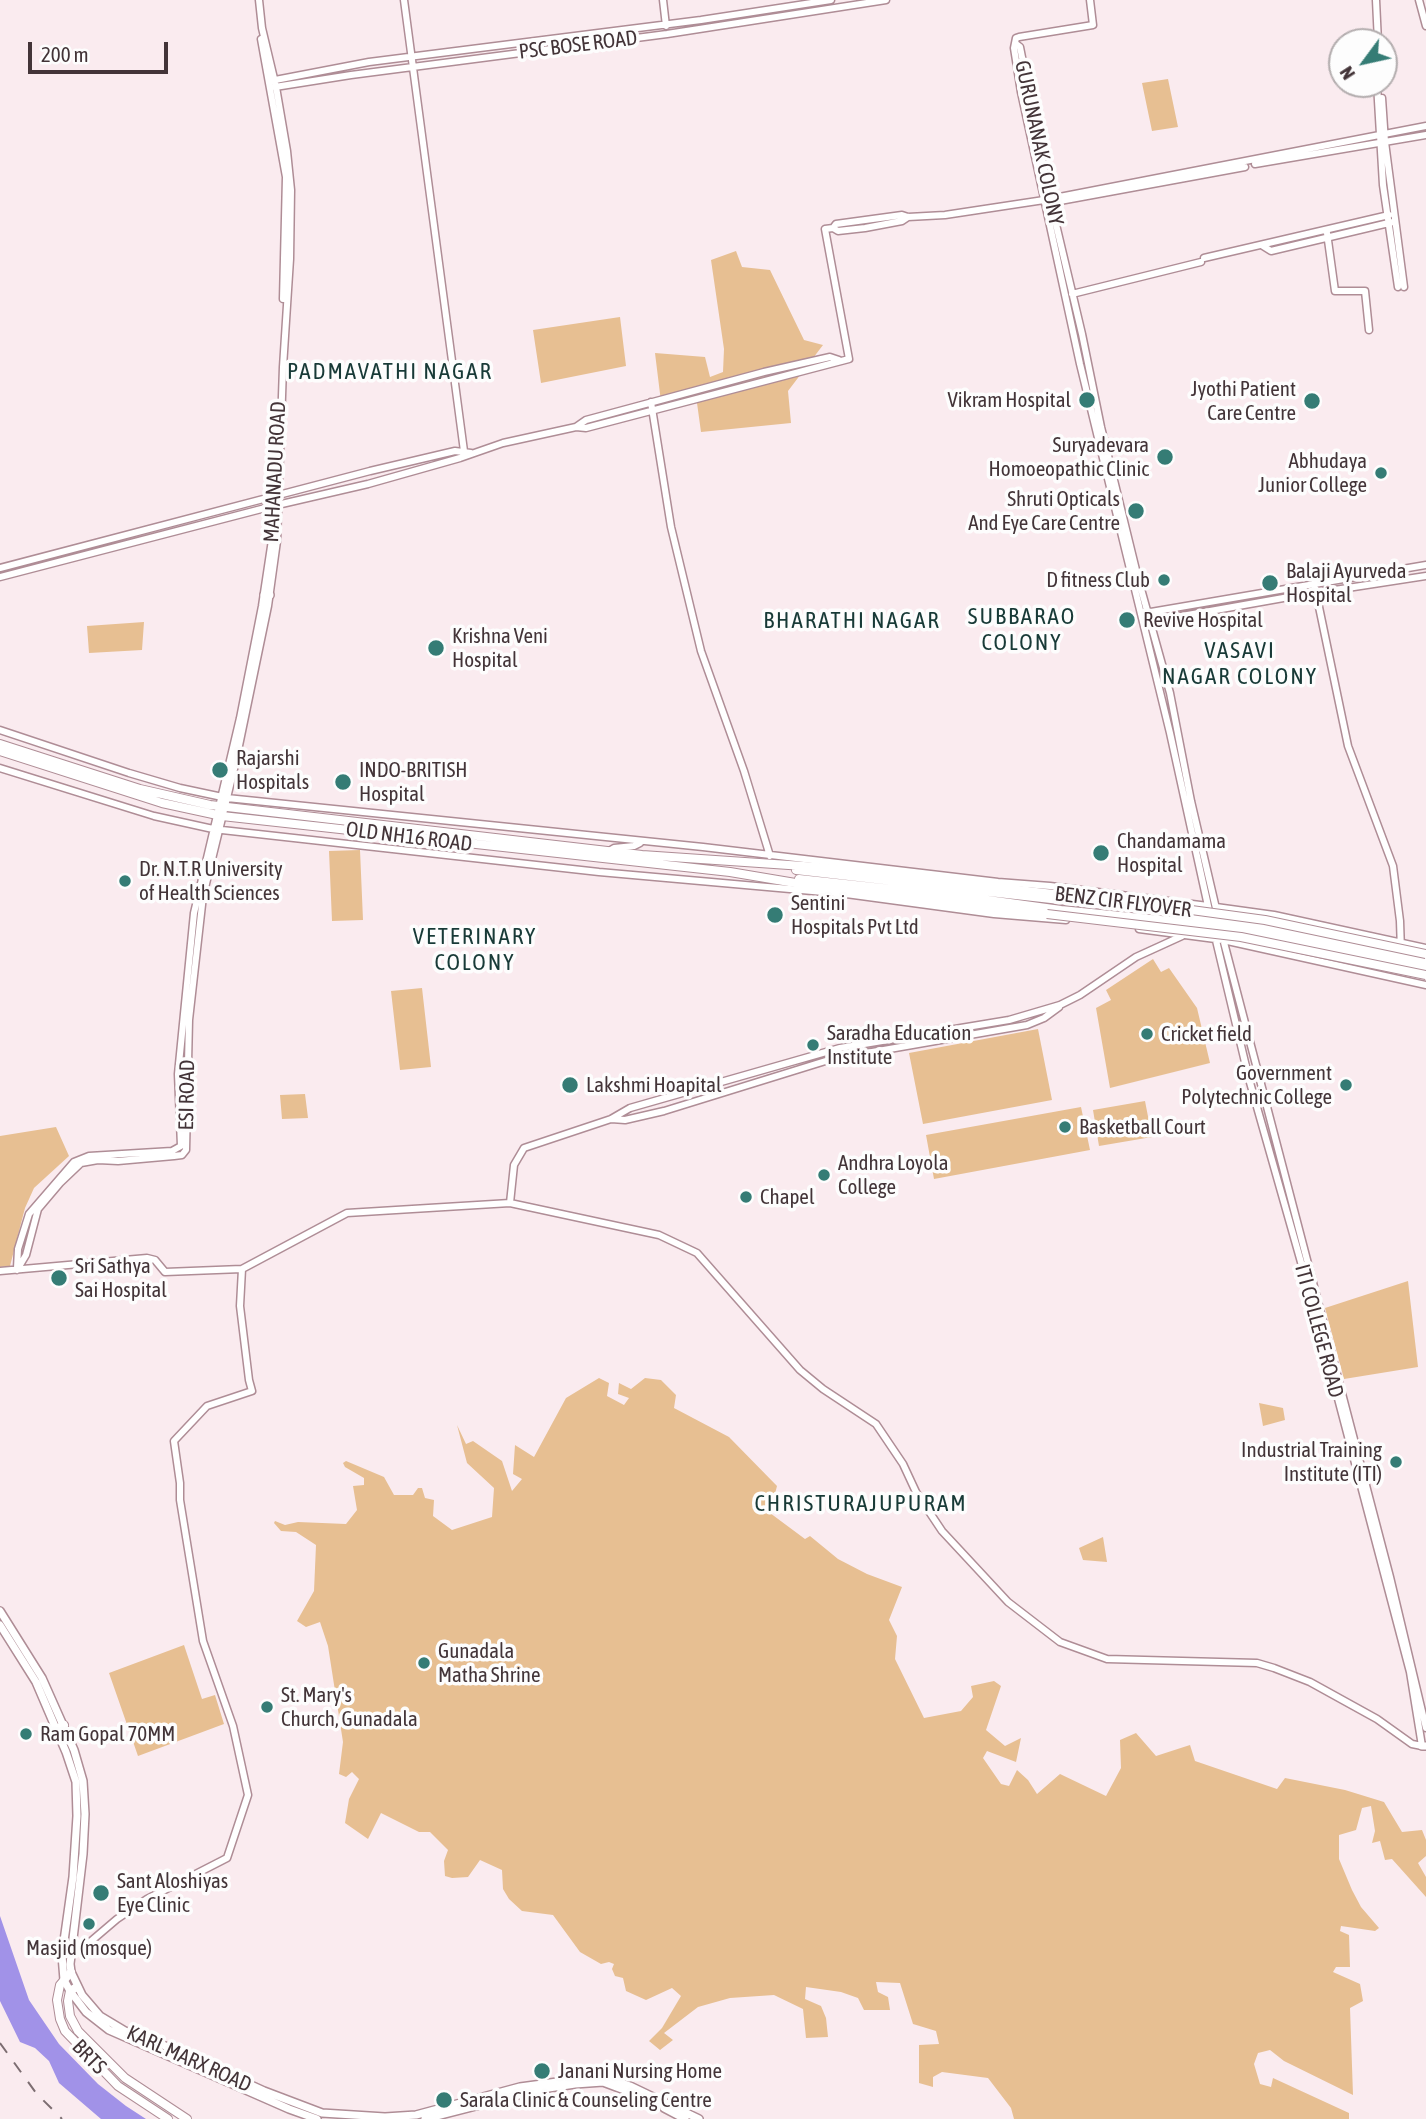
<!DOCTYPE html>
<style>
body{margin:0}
#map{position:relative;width:1426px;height:2119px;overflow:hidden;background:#faebef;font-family:"Asap Condensed",sans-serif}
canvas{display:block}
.north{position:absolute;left:1328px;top:28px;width:70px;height:70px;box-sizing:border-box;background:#fdfdfd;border:2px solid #b3adae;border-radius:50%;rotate:237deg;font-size:19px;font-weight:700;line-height:28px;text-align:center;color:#433438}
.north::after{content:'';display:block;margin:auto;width:24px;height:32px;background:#357c75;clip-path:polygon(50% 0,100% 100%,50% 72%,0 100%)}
.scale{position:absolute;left:28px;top:42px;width:140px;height:32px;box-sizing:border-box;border:4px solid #433438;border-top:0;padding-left:9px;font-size:21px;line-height:24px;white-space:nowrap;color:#433438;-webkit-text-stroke:5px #fdfdfd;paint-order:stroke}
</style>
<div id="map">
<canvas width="1426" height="2119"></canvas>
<div class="north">N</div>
<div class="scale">200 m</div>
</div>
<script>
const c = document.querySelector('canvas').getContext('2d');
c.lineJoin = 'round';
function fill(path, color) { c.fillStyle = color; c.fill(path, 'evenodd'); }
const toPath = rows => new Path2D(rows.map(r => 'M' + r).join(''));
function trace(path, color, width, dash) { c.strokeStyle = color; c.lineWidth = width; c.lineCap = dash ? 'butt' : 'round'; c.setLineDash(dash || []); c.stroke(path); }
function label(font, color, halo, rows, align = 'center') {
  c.font = font + ' "Asap Condensed",sans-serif'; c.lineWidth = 7; c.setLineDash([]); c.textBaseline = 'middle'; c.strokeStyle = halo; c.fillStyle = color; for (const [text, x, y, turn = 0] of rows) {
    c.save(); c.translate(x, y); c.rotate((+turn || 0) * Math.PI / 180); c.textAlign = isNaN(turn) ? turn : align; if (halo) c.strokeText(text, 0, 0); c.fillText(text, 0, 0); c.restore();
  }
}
fill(toPath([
 [1168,79,1178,127,1152,131,1142,83],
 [736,251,742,267,770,270,804,340,823,345,788,391,791,423,701,432,697,403,662,410,655,353,705,357,710,377,723,372,724,349,711,260],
 [620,317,626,366,541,383,533,330],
 [144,622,142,650,89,653,87,626],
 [360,850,363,920,332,921,329,851],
 [1153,959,1161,972,1169,968,1197,1008,1210,1063,1110,1088,1096,1008,1111,1000,1106,990],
 [422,988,431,1067,400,1070,391,991],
 [1038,1029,1052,1100,923,1124,909,1053],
 [305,1094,308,1118,282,1119,280,1095],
 [1145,1101,1152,1137,1099,1146,1093,1110],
 [1081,1107,1090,1150,934,1179,926,1135],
 [56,1127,69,1156,34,1188,25,1208,10,1266,0,1267,0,1136],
 [1408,1281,1418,1367,1344,1379,1325,1308],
 [599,1378,609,1383,607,1396,624,1405,629,1398,618,1394,619,1383,631,1389,645,1378,661,1380,676,1395,674,1408,729,1437,777,1486,770,1513,805,1539,810,1536,838,1559,867,1574,902,1587,889,1620,897,1636,895,1659,924,1718,961,1711,973,1697,971,1686,994,1681,1001,1686,986,1730,1005,1746,1021,1738,1016,1762,987,1751,983,1758,1001,1784,1009,1786,1017,1770,1028,1780,1037,1794,1060,1774,1106,1796,1121,1768,1120,1740,1136,1733,1156,1756,1190,1745,1195,1761,1277,1789,1285,1778,1345,1790,1384,1802,1402,1832,1422,1830,1426,1840,1426,1856,1418,1863,1426,1877,1426,1897,1392,1859,1385,1860,1380,1841,1372,1843,1375,1831,1371,1806,1362,1808,1356,1830,1339,1835,1339,1859,1352,1890,1361,1907,1379,1928,1375,1931,1341,1926,1340,1931,1349,1935,1350,1967,1336,1967,1333,1972,1360,1984,1363,2001,1350,2008,1353,2095,1284,2061,1270,2050,1258,2053,1254,2064,1260,2084,1271,2087,1273,2078,1349,2113,1349,2119,1014,2119,1011,2108,988,2078,942,2072,933,2077,933,2087,919,2083,919,2045,939,2044,936,2031,913,2024,900,1983,876,1982,878,1992,888,1997,890,2010,864,2010,858,1998,841,1992,806,1987,805,1999,821,2006,826,2018,828,2037,806,2038,803,2009,774,1995,730,1998,698,2007,664,2033,673,2040,660,2050,649,2041,662,2028,681,1996,672,1988,646,2000,626,1991,623,1978,615,1976,612,1969,614,1964,609,1962,601,1964,580,1952,553,1915,522,1911,509,1899,503,1889,502,1870,480,1860,468,1877,452,1878,445,1876,444,1861,448,1850,430,1832,419,1832,381,1813,368,1839,345,1823,349,1799,359,1779,352,1772,346,1777,339,1774,343,1742,328,1646,320,1622,306,1627,297,1621,314,1591,316,1545,296,1532,281,1531,274,1523,275,1521,285,1525,298,1522,346,1524,357,1510,353,1486,364,1485,364,1478,345,1467,343,1463,346,1461,384,1477,394,1495,413,1495,418,1488,422,1488,425,1498,434,1500,433,1516,452,1530,492,1517,494,1488,467,1463,457,1425,466,1444,473,1441,502,1461,512,1491,522,1479,513,1474,515,1445,534,1457,566,1398],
 [1259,1403,1283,1408,1285,1420,1263,1426],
 [1103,1537,1107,1562,1083,1560,1079,1548],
 [184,1645,202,1699,215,1695,224,1724,138,1756,109,1673]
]), '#e7bf92');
fill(toPath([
 [0,1916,29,2000,59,2044,98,2084,126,2106,146,2119,101,2119,59,2083,49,2061,35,2048,20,2042,0,2001]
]), '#a192e8');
const tertiary = toPath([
 [404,0,464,451],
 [663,0,666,26],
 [1090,0,1093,25,1019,37,1016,38,1014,48,1021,92,1080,364,1170,733,1210,915],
 [1376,0,1378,42],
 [1419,0,1426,26],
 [261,39,286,177,283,299],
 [1016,44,1020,47,1050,199,1082,334,1101,427,1138,578,1170,693,1191,801,1218,917],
 [270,81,369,62,701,20,831,0],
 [1377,84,1383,185,1398,287],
 [275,87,351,75,667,34,886,0],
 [1382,98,1385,142,1404,287],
 [1255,164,1426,135],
 [1049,203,1245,167],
 [833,228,838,231,865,228,902,221,908,217],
 [1327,233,1335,291,1365,291,1369,330],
 [1263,246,1271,251,1393,222],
 [1204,258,1389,215],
 [1072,294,1201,262],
 [651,402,671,527,701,651,744,771,770,856],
 [576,427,586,420,764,372,830,357,839,360],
 [0,568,370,471,455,451,471,453],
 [0,577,273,506,368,484,460,458,503,443,576,427,586,428,849,359,825,229,833,228,836,224,902,215,908,217,945,215,1044,200,1426,126],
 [1314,583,1348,746,1393,866,1400,921,1401,951],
 [1145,613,1426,565],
 [1148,622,1289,597,1426,576],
 [0,730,129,773,180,788,227,798,703,847,998,882,1050,886,1208,906],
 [0,768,154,816,213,829,599,872,846,894,994,914,1066,920],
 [609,851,614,848,634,846,640,843],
 [1216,907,1274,915,1426,948],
 [1139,929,1223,940,1426,985],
 [1221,931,1390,1577,1426,1728],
 [611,1119,625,1120,664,1111,832,1059,1027,1025,1044,1018,1059,1007],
 [510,1203,514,1165,524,1148,611,1119,630,1108,840,1048,1009,1020,1060,1005,1080,995,1136,957,1182,936],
 [17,1268,18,1249,29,1214,74,1162,89,1156,172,1151,181,1146,178,1074,194,913,240,718,262,606,272,540,277,432],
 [17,1270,26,1255,38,1209,60,1183,81,1163,98,1160,118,1161,174,1156,182,1155,186,1150,189,1020,203,896,235,765,268,606,277,541,283,367,290,259,291,190,287,151,276,87,262,28,259,0],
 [0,1271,147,1258,155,1260,165,1272,242,1269,347,1213,510,1203,659,1235,697,1253,800,1370,823,1389,876,1424,903,1464,916,1492,942,1531,1008,1602,1060,1642,1107,1659,1257,1663,1274,1668,1310,1682,1377,1719,1412,1744,1422,1746,1410,1672,1316,1315,1249,1079,1214,932],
 [71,1949,90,1942,117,1919,147,1899,227,1858,248,1795,233,1726,203,1641,180,1500,180,1483,174,1441,207,1406,252,1391,249,1380,240,1306,242,1269]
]);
const secondary = toPath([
 [264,595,270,595],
 [0,1611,42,1678,74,1750,83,1781,85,1814,83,1854,70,1964,71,1972,82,1995,100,2016,125,2031,163,2045,264,2091,322,2113,385,2117,416,2115,520,2087,602,2076,630,2086,699,2119],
 [0,1625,36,1682,66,1752,76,1782,77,1816,73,1877,62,1955,64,1980,70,1991,86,2012,109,2030,289,2109,317,2119],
 [1422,1746,1426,1746],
 [664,2108,685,2119],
 [425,2119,542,2089,575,2084,603,2082,651,2100]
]);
const primary = toPath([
 [0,744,140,789,210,805,642,855,818,867,1184,909],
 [0,751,162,803,222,816,730,872,825,888,1047,914],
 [796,870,1218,918,1426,960],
 [799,879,966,897,1061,910,1220,926,1426,968],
 [56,1729,64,1725],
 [71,1972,60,1985,57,2000,60,2019,65,2031,118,2086,168,2119],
 [77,1987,70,1991,68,2001,70,2016,78,2031,125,2078,187,2119]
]);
trace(tertiary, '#af8d96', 9);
trace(secondary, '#af8d96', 10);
trace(primary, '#af8d96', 10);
trace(tertiary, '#fff', 6);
trace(secondary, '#fff', 7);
trace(primary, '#fff', 8);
trace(toPath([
 [0,2043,36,2093,62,2119]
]), '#7c6d71', 2, [12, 12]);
const primaryBridge = toPath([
 [1184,909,1265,920,1426,954],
 [1047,914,1241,937,1426,975]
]);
trace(primaryBridge, '#af8d96', 10, []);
trace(primaryBridge, '#fff', 8);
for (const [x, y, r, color] of [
 [1087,400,9,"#357c75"],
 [1312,401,9,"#357c75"],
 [1165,457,9,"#357c75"],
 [1381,473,7,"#357c75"],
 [1136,511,9,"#357c75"],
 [1164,580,7,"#357c75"],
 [1270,583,9,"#357c75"],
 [1127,620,9,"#357c75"],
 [436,648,9,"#357c75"],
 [220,770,9,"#357c75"],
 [343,782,9,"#357c75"],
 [1101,853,9,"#357c75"],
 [125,881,7,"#357c75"],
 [775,915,9,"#357c75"],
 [1147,1034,7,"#357c75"],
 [813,1045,7,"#357c75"],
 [570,1085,9,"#357c75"],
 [1346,1085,7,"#357c75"],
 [1065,1127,7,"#357c75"],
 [824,1175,7,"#357c75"],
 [746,1197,7,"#357c75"],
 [59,1278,9,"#357c75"],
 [1396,1462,7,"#357c75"],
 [424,1663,7,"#357c75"],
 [267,1707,7,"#357c75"],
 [26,1734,7,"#357c75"],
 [101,1893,9,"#357c75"],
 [89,1924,7,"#357c75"],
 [542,2071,9,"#357c75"],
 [444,2100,9,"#357c75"]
]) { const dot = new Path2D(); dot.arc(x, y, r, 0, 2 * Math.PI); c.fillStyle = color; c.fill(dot); trace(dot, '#fdfdfd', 2.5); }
label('21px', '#433438', '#fdfdfd', [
 ["PSC BOSE ROAD",578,45,-7],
 ["GURUNANAK COLONY",1039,143,78],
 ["MAHANADU ROAD",275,472,-87],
 ["OLD NH16 ROAD",409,837,7],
 ["BENZ CIR FLYOVER",1123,902,7],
 ["ESI ROAD",187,1095,-89],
 ["ITI COLLEGE ROAD",1319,1331,75],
 ["BRTS",89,2057,46],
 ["KARL MARX ROAD",189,2059,24]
]);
label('21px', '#433438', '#fdfdfd', [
 ["Jyothi Patient",1296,389,"right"],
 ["Care Centre",1296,413,"right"],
 ["Vikram Hospital",1071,400,"right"],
 ["Suryadevara",1149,445,"right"],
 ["Homoeopathic Clinic",1149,469,"right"],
 ["Abhudaya",1367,461,"right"],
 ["Junior College",1367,485,"right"],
 ["Shruti Opticals",1120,499,"right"],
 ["And Eye Care Centre",1120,523,"right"],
 ["Balaji Ayurveda",1286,571],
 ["Hospital",1286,595],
 ["D fitness Club",1150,580,"right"],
 ["Revive Hospital",1143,620],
 ["Krishna Veni",452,636],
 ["Hospital",452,660],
 ["Rajarshi",236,758],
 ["Hospitals",236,782],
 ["INDO-BRITISH",359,770],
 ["Hospital",359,794],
 ["Chandamama",1117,841],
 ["Hospital",1117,865],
 ["Dr. N.T.R University",139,869],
 ["of Health Sciences",139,893],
 ["Sentini",791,903],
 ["Hospitals Pvt Ltd",791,927],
 ["Saradha Education",827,1033],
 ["Institute",827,1057],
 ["Cricket field",1161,1034],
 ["Government",1332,1073,"right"],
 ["Polytechnic College",1332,1097,"right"],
 ["Lakshmi Hoapital",586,1085],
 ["Basketball Court",1079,1127],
 ["Andhra Loyola",838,1163],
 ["College",838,1187],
 ["Chapel",760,1197],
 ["Sri Sathya",75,1266],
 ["Sai Hospital",75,1290],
 ["Industrial Training",1382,1450,"right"],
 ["Institute (ITI)",1382,1474,"right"],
 ["Gunadala",438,1651],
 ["Matha Shrine",438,1675],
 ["St. Mary's",281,1695],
 ["Church, Gunadala",281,1719],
 ["Ram Gopal 70MM",40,1734],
 ["Sant Aloshiyas",117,1881],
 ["Eye Clinic",117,1905],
 ["Masjid (mosque)",89,1948,"center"],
 ["Janani Nursing Home",558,2071],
 ["Sarala Clinic & Counseling Centre",460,2100]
], 'left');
c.letterSpacing = '2px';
label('23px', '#183a37', '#fdfdfd', [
 ["PADMAVATHI NAGAR",390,372],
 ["SUBBARAO",1022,617],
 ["COLONY",1022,643],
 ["BHARATHI NAGAR",852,621],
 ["VASAVI",1240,651],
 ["NAGAR COLONY",1240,677],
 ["VETERINARY",475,937],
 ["COLONY",475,963],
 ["CHRISTURAJUPURAM",861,1504]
]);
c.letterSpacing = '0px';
</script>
